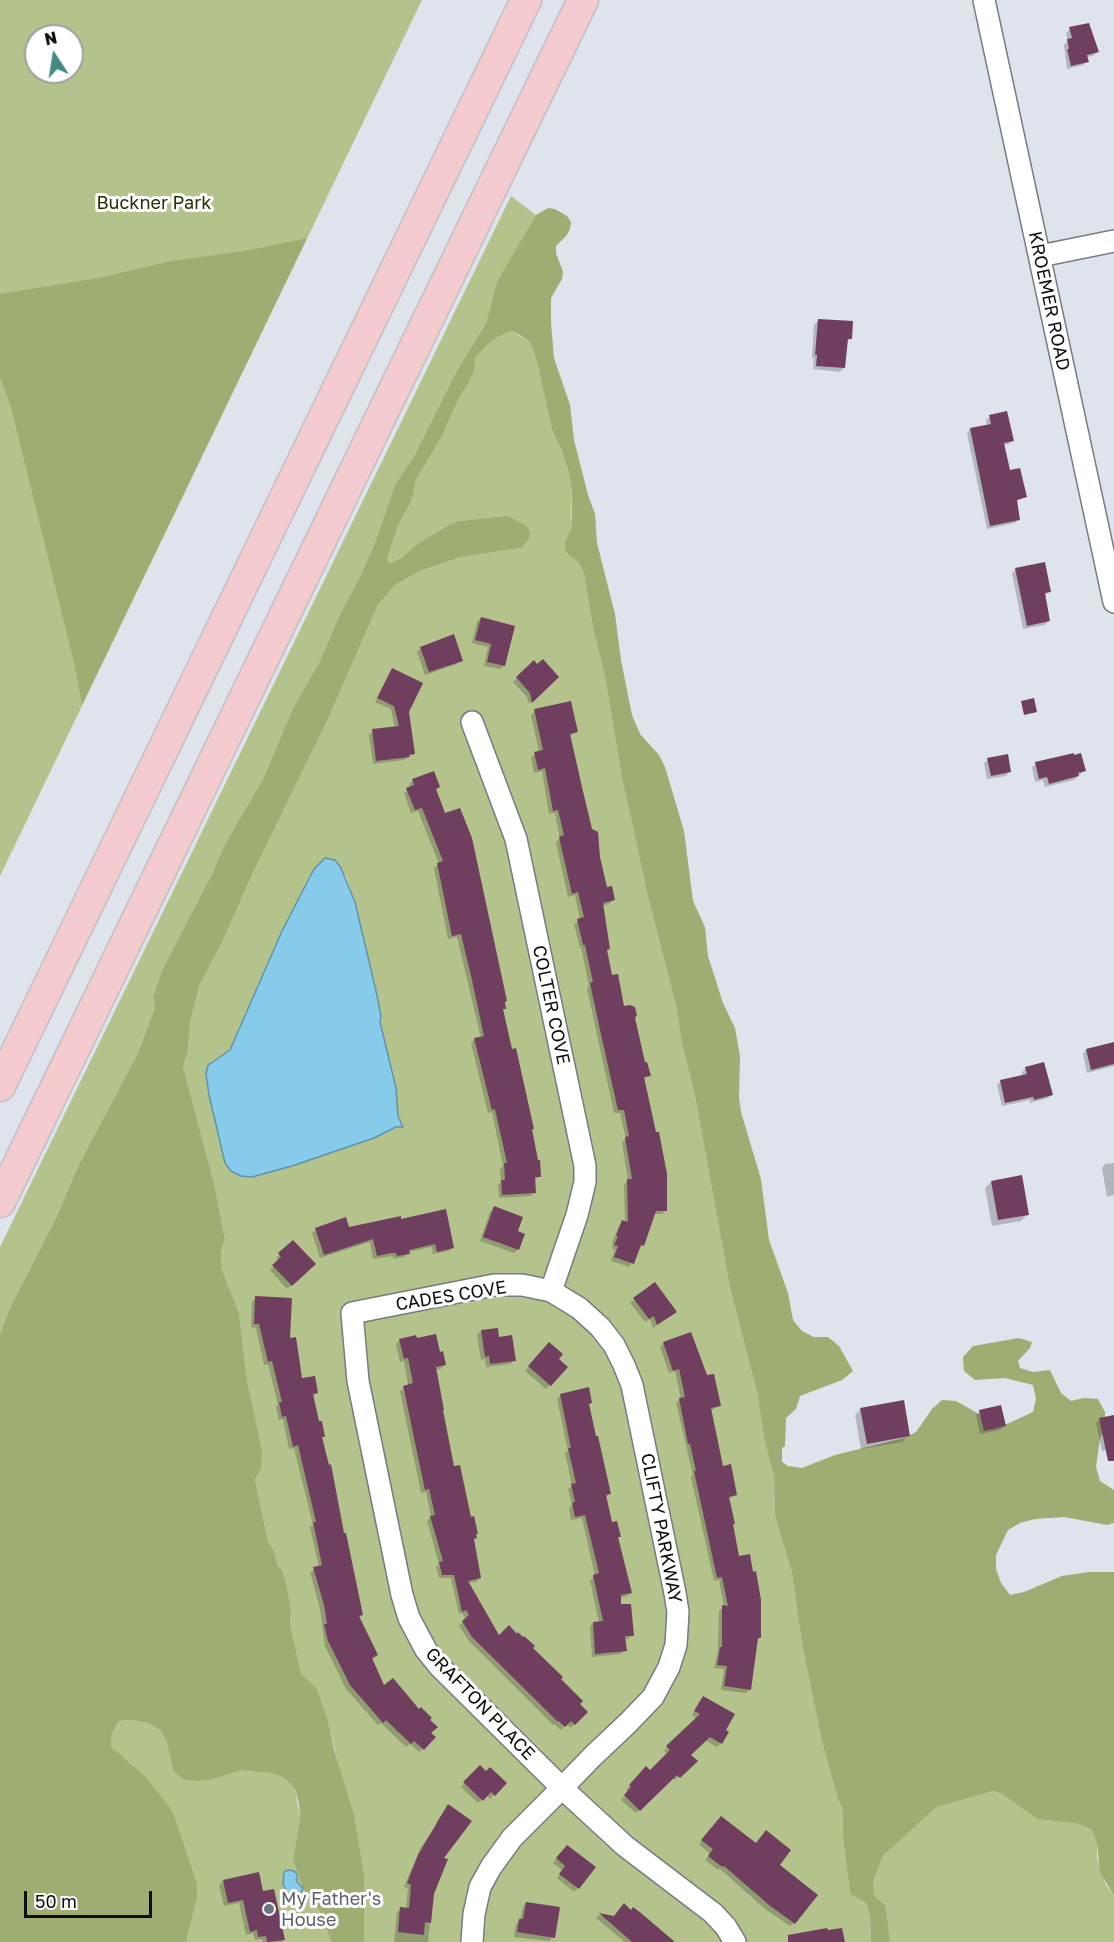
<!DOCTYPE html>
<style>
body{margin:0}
#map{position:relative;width:1114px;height:1942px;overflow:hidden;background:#dee3ec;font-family:"Golos Text",sans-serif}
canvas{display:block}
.north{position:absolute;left:24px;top:24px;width:60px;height:60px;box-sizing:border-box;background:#fff;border:2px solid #9e9fa0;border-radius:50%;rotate:348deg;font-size:16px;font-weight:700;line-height:24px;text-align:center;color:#0c0e11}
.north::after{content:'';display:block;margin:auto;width:21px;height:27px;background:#448a83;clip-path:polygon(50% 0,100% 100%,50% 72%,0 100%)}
.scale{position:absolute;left:24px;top:1891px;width:128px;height:27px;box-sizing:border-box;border:3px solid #0c0e11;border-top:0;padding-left:8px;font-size:18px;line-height:21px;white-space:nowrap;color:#0c0e11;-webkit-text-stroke:4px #fff;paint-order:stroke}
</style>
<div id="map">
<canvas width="1114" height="1942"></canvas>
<div class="north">N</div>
<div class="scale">50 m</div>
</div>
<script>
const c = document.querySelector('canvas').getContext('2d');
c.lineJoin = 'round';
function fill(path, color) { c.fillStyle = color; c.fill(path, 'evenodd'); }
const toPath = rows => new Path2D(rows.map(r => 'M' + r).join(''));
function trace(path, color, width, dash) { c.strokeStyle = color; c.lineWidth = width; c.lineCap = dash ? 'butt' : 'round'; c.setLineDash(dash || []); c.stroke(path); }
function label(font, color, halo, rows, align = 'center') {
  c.font = font + ' "Golos Text",sans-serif'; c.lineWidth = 6; c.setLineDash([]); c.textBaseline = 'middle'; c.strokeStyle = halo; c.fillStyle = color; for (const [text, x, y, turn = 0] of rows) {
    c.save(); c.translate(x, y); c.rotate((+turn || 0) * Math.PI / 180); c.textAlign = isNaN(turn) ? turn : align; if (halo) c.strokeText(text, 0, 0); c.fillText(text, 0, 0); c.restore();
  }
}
fill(toPath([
 [0,0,422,0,0,876],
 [36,36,72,36,72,72,36,72],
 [511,196,536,215,497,282,486,323,456,372,414,456,395,485,374,545,359,579,339,616,320,661,293,708,263,779,225,844,211,876,162,970,153,997,155,1007,138,1053,79,1164,57,1216,9,1310,0,1334,0,1247],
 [511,331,530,342,537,362,552,430,561,449,568,470,572,491,570,556,578,562,584,573,593,628,605,677,621,773,648,897,676,1006,681,1039,695,1096,730,1288,757,1392,765,1443,774,1477,775,1516,792,1573,802,1644,822,1742,838,1800,843,1810,843,1837,850,1894,866,1903,870,1915,871,1942,364,1942,364,1875,328,1720,317,1690,301,1675,290,1623,291,1609,286,1582,282,1570,278,1566,274,1551,268,1541,255,1480,261,1469,247,1381,239,1313,221,1267,221,1254,225,1239,221,1219,215,1187,183,1068,188,1052,190,1023,200,984,221,945,252,875,328,719,378,605,395,585,420,571,461,557,520,548,466,520,459,521,452,523,417,544,401,558,388,563,387,559,398,526,412,500,416,480,442,436,460,396,468,384,474,371,476,357,486,346,497,337],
 [325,858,346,876,355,902,376,991,381,1016,380,1022,396,1088,398,1116,403,1125,374,1138,292,1166,252,1177,241,1176,231,1171,225,1163,209,1095,206,1074,208,1065,230,1050,282,931,314,869],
 [133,1720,148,1723,160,1730,167,1743,173,1771,214,1779,242,1770,257,1770,271,1773,284,1778,295,1789,300,1817,293,1860,302,1887,319,1910,331,1942,186,1942,197,1899,175,1818,132,1764,121,1757,111,1747,112,1733,119,1721],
 [994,1791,1002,1794,1037,1819,1080,1824,1092,1830,1097,1844,1097,1858,1106,1885,1114,1896,1114,1942,890,1942,886,1906,875,1896,873,1882,883,1856,935,1807]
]), '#b4c38b');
fill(toPath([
 [548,208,555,209,567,216,571,222,570,229,566,236,556,246,556,253,563,272,562,279,551,298,551,323,554,358,570,405,574,440,588,495,595,514,597,543,615,614,621,660,632,715,640,734,659,755,665,767,684,831,693,901,705,927,708,956,723,1003,735,1028,740,1056,739,1097,741,1112,761,1179,769,1240,788,1293,793,1320,802,1331,814,1337,828,1337,839,1346,853,1371,842,1380,800,1396,796,1409,786,1418,785,1446,782,1448,782,1462,788,1466,802,1468,835,1455,904,1438,916,1432,932,1409,942,1400,956,1401,993,1422,1007,1424,1033,1412,1036,1399,1033,1385,1005,1378,975,1380,964,1371,963,1357,973,1346,1019,1338,1032,1342,1030,1348,1018,1361,1020,1368,1033,1372,1050,1370,1061,1393,1071,1401,1084,1398,1098,1399,1105,1412,1105,1426,1100,1439,1096,1467,1100,1481,1114,1490,1114,1523,1107,1525,1064,1517,1035,1519,1020,1523,1008,1530,996,1555,996,1569,1001,1583,1010,1595,1024,1592,1062,1576,1089,1572,1114,1572,1114,1896,1100,1872,1097,1844,1092,1830,1079,1824,1037,1819,1002,1794,994,1791,936,1807,883,1856,873,1882,875,1896,886,1906,890,1942,871,1942,870,1915,866,1903,850,1894,843,1837,843,1810,838,1800,822,1742,802,1644,792,1573,775,1516,774,1477,765,1443,757,1392,730,1288,695,1096,681,1039,676,1006,648,897,621,773,605,677,593,628,584,573,578,562,570,556,565,551,565,543,571,529,572,513,572,491,568,470,561,449,552,430,537,362,530,342,518,334,511,331,497,337,486,346,476,357,474,371,468,384,460,396,442,436,416,480,412,500,398,526,387,559,389,563,401,558,417,544,452,523,459,521,508,516,526,526,530,532,529,539,521,548,461,557,420,571,395,585,378,605,328,719,252,875,221,945,200,984,190,1023,188,1052,183,1067,215,1187,221,1219,225,1239,221,1253,221,1267,239,1313,247,1381,262,1451,261,1469,255,1480,268,1541,274,1551,278,1566,282,1570,286,1582,291,1609,290,1623,301,1674,317,1689,328,1720,334,1749,354,1815,364,1875,364,1942,331,1942,319,1910,302,1887,293,1860,300,1817,299,1804,295,1789,284,1778,271,1773,242,1770,214,1779,199,1781,185,1780,173,1771,167,1743,160,1730,148,1723,133,1720,119,1721,112,1733,111,1747,143,1774,169,1806,175,1818,197,1884,197,1899,186,1942,0,1942,0,1334,9,1310,57,1216,79,1164,138,1053,155,1007,153,997,162,970,211,876,225,844,263,779,293,708,320,661,339,616,359,579,374,545,395,485,414,456,456,372,486,323,497,282,507,264,536,215],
 [307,238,82,705,75,667,11,407,0,377,0,294,99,278,171,261,245,251]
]), '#9eae73');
const water = toPath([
 [325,858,335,860,341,868,355,902,376,991,381,1016,380,1022,396,1088,398,1116,403,1127,396,1127,374,1138,292,1166,252,1177,241,1176,231,1171,225,1163,209,1095,206,1074,208,1065,230,1050,282,931,314,869,325,858],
 [288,1870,294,1871,297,1874,297,1882,303,1888,300,1895,289,1896,283,1884,284,1872,288,1870]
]);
fill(water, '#86cbea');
trace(water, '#6192a9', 1.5);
fill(toPath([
 [1070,29,1097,52,1093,56,1086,57,1087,61,1083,65,1067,69,1064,45,1068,41,1066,33],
 [818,321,850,339,846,343,844,368,840,372,813,369,814,358,812,358,814,325],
 [990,417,1013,440,1009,444,1003,445,1009,472,1025,497,1015,502,1018,519,1015,523,987,529,967,433,970,429,987,426,986,420],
 [1016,569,1049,592,1044,596,1048,621,1045,625,1023,629,1012,573],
 [481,618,513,627,504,666,500,669,484,666,488,647,472,643,477,622],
 [421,648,461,660,457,664,425,675,417,652],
 [534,662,557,677,529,704,527,697,513,682],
 [392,670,408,712,413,753,404,760,373,764,369,735,373,731,395,728,391,709,375,702],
 [535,711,577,732,569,736,606,889,613,900,609,904,601,906,609,948,605,952,611,977,623,1007,634,1018,644,1064,649,1075,643,1080,666,1210,662,1214,653,1214,642,1245,629,1267,611,1261,615,1250,612,1249,613,1240,619,1226,622,1222,625,1223,624,1185,628,1180,622,1142,626,1139,620,1113,614,1113,597,1035,587,988,589,986,581,947,580,948,574,924,580,920,575,895,568,897,556,843,560,839,555,813,549,814,542,771,534,773,531,757,539,752,531,715],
 [988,760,1009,772,1006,776,987,779,984,763],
 [1036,764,1084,771,1074,780,1045,787,1043,780,1035,782,1032,767],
 [413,781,439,787,435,791,503,1003,504,1008,502,1010,540,1176,534,1180,535,1192,531,1196,499,1198,498,1185,501,1182,500,1168,503,1166,492,1112,488,1113,471,1043,475,1039,481,1038,457,937,448,939,434,868,439,864,418,811,411,813,404,793,410,788,409,784],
 [1114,1043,1114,1066,1087,1073,1083,1054,1086,1050],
 [1026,1068,1052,1095,1048,1098,1030,1103,1030,1100,1002,1106,997,1085,1001,1081,1023,1076,1022,1072],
 [1114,1163,1114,1195,1107,1197,1102,1168,1105,1164],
 [991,1182,1027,1215,1021,1221,992,1226,985,1188],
 [494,1208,518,1249,514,1253,480,1241,490,1212],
 [345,1219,348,1228,400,1221,452,1247,449,1251,433,1254,432,1247,408,1252,405,1257,393,1259,393,1256,373,1259,370,1242,320,1258,312,1233,316,1230],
 [293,1242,314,1264,287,1289,270,1270,279,1261,276,1258],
 [655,1284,675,1312,653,1328,650,1319,645,1322,630,1303],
 [256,1298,289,1340,301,1380,317,1393,312,1397,323,1436,321,1439,362,1615,359,1618,377,1655,371,1660,384,1687,428,1720,429,1733,434,1737,419,1752,410,1744,406,1747,381,1723,378,1725,346,1689,325,1646,320,1609,310,1572,319,1567,310,1527,313,1525,294,1448,289,1449,283,1419,279,1420,276,1407,278,1405,268,1364,264,1365,256,1328,251,1327,252,1302],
 [481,1331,498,1339,514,1360,510,1364,486,1367,485,1359,481,1360,477,1335],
 [400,1340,439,1354,444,1365,441,1369,435,1370,453,1468,472,1540,480,1578,476,1582,468,1583,499,1637,531,1648,586,1712,571,1728,566,1724,561,1730,554,1724,553,1725,469,1641,459,1626,466,1619,462,1613,459,1614,451,1578,439,1578,436,1567,439,1564,427,1521,431,1517,426,1492,421,1493,400,1391,403,1389,414,1438,417,1438,404,1361,400,1362,396,1344],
 [664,1343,719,1406,710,1411,722,1468,736,1495,728,1499,731,1525,760,1638,756,1641,750,1689,746,1693,721,1690,724,1669,714,1668,718,1651,719,1611,724,1607,719,1580,714,1581,691,1477,693,1475,676,1403,681,1399,675,1371,669,1373,660,1347],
 [545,1348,566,1367,546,1389,525,1371],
 [561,1395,588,1405,609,1494,605,1498,611,1523,619,1536,617,1538,631,1593,627,1596,619,1598,620,1605,632,1635,628,1639,624,1639,625,1651,621,1654,592,1657,590,1627,593,1623,599,1623,590,1580,595,1576,582,1518,571,1520,569,1508,572,1505,568,1489,572,1486,565,1453,568,1451,557,1399],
 [861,1409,908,1435,902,1442,861,1449,855,1415],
 [980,1411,1004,1426,1000,1430,980,1434,976,1415],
 [1114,1416,1114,1448,1102,1451,1096,1423,1099,1420],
 [703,1698,724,1731,721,1743,717,1747,705,1740,689,1755,695,1761,675,1780,672,1777,636,1813,621,1800,629,1792,626,1790,631,1784,650,1772,668,1755,664,1751,697,1719,692,1715],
 [480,1767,486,1773,505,1783,490,1799,486,1795,478,1803,461,1787],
 [445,1810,442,1859,433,1894,428,1942,394,1942,397,1912,401,1909,406,1909,408,1888,404,1887,421,1847,438,1823,436,1822],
 [717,1821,778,1866,794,1923,790,1926,765,1909,719,1868,718,1870,705,1860,710,1854,699,1844],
 [563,1851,594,1867,574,1892,557,1878,563,1871,553,1863],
 [223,1881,262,1893,284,1940,281,1942,263,1942,262,1939,255,1940,253,1933,246,1935,239,1903,224,1906,219,1885],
 [526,1903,553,1937,549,1941,514,1937,516,1924,520,1920,523,1907],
 [599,1915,613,1917,673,1942,625,1942,596,1918]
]), '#0003');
fill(toPath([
 [1089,23,1099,52,1087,55,1089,62,1071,66,1067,49,1069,49,1067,39,1072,38,1069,27],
 [818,319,853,321,852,339,848,339,845,368,816,366,817,355,815,355],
 [1007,411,1014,441,1004,443,1010,470,1020,468,1027,497,1017,500,1020,520,990,526,970,428,991,424,989,415],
 [1045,562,1051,592,1045,593,1050,621,1027,626,1015,568],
 [481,617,515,626,505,666,487,662,491,644,475,640],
 [454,634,463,661,429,672,420,647],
 [543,659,559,677,532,703,530,693,516,677,534,660,537,664],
 [392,668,423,683,409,712,415,754,409,755,410,757,376,761,372,729,399,726,394,706,377,698],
 [1034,698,1037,712,1024,715,1021,701],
 [571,701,578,732,570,734,582,787,592,829,598,832,600,857,607,887,612,886,615,900,603,903,610,949,607,950,612,975,618,974,624,1006,630,1005,635,1007,637,1015,635,1018,645,1062,647,1062,651,1076,644,1077,656,1132,659,1132,667,1174,667,1211,656,1211,644,1246,641,1245,634,1264,614,1257,618,1246,614,1245,618,1236,616,1236,622,1220,628,1222,627,1179,632,1179,625,1137,629,1136,624,1110,618,1110,600,1030,590,983,593,982,585,945,583,945,577,919,584,917,578,892,572,894,559,837,564,835,558,810,553,811,545,768,538,770,534,752,543,750,534,709],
 [1074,753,1074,755,1081,753,1086,771,1078,773,1079,776,1049,784,1047,777,1039,779,1035,762],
 [1008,754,1011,772,991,776,987,758],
 [434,771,440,787,436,789,445,813,460,808,472,838,507,1001,505,1002,506,1009,503,1009,512,1049,516,1048,534,1129,532,1129,538,1160,540,1160,541,1177,535,1177,536,1193,502,1195,501,1180,505,1180,504,1163,507,1163,495,1109,492,1110,474,1038,484,1036,472,980,461,934,452,936,437,863,443,861,422,808,415,810,406,788,414,785,412,779],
 [1114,1042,1114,1064,1091,1070,1086,1049],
 [1044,1062,1053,1095,1034,1100,1033,1097,1005,1103,1000,1080,1027,1074,1025,1067],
 [1022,1175,1029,1215,998,1220,991,1181],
 [494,1206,523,1217,518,1231,525,1234,519,1250,483,1237],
 [446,1209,454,1248,437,1252,435,1244,409,1250,410,1254,397,1256,396,1253,391,1253,377,1256,373,1239,324,1255,315,1228,346,1217,349,1227,401,1216,401,1219],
 [293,1240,316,1264,292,1286,272,1265,281,1257,278,1253],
 [655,1282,677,1312,657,1325,654,1316,649,1319,633,1298],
 [255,1296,292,1298,290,1338,296,1337,302,1378,315,1376,318,1393,313,1394,319,1421,322,1421,325,1437,322,1437,329,1465,331,1464,344,1533,346,1533,363,1615,359,1616,378,1655,372,1658,384,1685,393,1678,419,1709,421,1707,432,1718,430,1720,438,1727,431,1733,436,1737,424,1750,414,1741,411,1744,386,1720,383,1723,350,1685,328,1641,324,1624,327,1624,324,1605,313,1567,322,1565,313,1522,316,1522,298,1445,293,1447,286,1416,282,1417,279,1402,282,1402,272,1361,268,1362,259,1324,254,1324],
 [498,1328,499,1337,512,1335,516,1361,490,1364,489,1356,485,1357,481,1330],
 [691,1332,707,1375,714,1374,721,1406,711,1408,723,1466,731,1464,737,1495,729,1497,735,1524,733,1524,739,1556,750,1554,753,1572,756,1571,761,1600,761,1638,758,1638,751,1690,724,1686,727,1666,717,1665,720,1647,722,1647,722,1605,728,1606,722,1577,717,1578,694,1471,696,1471,690,1444,688,1444,679,1398,685,1397,679,1369,673,1371,663,1342],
 [436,1334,440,1352,443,1351,446,1365,436,1367,444,1410,443,1410,454,1466,460,1465,471,1517,474,1516,478,1534,476,1534,477,1538,474,1539,481,1578,468,1581,499,1635,509,1625,517,1634,518,1632,523,1637,524,1636,535,1646,533,1648,563,1677,561,1679,583,1701,580,1704,588,1712,575,1725,571,1721,565,1727,559,1721,558,1722,472,1637,462,1621,469,1615,466,1610,462,1612,454,1575,442,1575,439,1562,443,1561,430,1516,435,1515,429,1489,425,1490,403,1386,413,1383,408,1358,404,1359,399,1339,416,1335,417,1338],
 [549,1342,563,1354,559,1359,568,1367,551,1386,528,1366],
 [589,1387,592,1403,589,1404,596,1436,598,1436,611,1494,606,1495,612,1522,617,1521,621,1537,618,1537,632,1593,621,1595,621,1604,631,1604,634,1636,625,1636,627,1651,595,1654,593,1622,603,1621,593,1575,599,1573,585,1515,575,1517,572,1503,575,1502,571,1484,576,1483,568,1448,571,1448,560,1394],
 [904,1400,910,1436,867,1444,860,1408],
 [1001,1405,1006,1426,984,1431,979,1410],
 [1114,1415,1114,1461,1108,1461,1099,1418],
 [703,1696,735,1714,726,1730,729,1732,722,1744,710,1737,691,1755,698,1761,680,1778,677,1775,640,1811,624,1795,631,1787,629,1785,646,1766,650,1770,670,1750,666,1746,700,1714,694,1711],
 [480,1765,486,1771,490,1767,507,1783,495,1796,491,1792,483,1801,463,1782],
 [448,1804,472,1821,444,1858,448,1859,434,1894,431,1923,425,1922,424,1935,398,1932,400,1907,409,1908,411,1885,407,1883,418,1855],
 [721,1816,756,1843,766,1830,791,1850,780,1865,818,1895,795,1924,769,1905,724,1866,722,1867,708,1856,713,1849,701,1840],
 [567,1845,596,1867,579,1889,559,1874,565,1866,556,1858],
 [259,1872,263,1891,274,1889,285,1940,267,1942,266,1936,258,1937,257,1930,250,1932,243,1900,228,1903,223,1880],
 [526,1902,560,1907,555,1938,517,1932,519,1919,523,1919],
 [624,1903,631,1910,633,1907,641,1913,675,1942,632,1942,599,1913,614,1916],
 [827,1928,828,1930,842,1928,845,1942,788,1942,788,1935]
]), '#703f60');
const minor = toPath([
 [984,0,1114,602],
 [1040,256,1114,241],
 [472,722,516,839,585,1166,585,1182,577,1215,551,1291],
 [472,1942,474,1914,480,1887,491,1867,512,1838,562,1788,593,1756,628,1723,653,1697,669,1667,676,1645,678,1612,675,1593,632,1385,624,1365,614,1345,600,1327,579,1308,551,1291,522,1285,494,1285,352,1313,358,1381,402,1595,409,1618,426,1650,439,1666,562,1788,625,1846,713,1913,726,1927,735,1942]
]);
const highway = toPath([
 [0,1086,526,0],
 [0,1202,583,0]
]);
trace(minor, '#767a82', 24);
trace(highway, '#c0c0c1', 33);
trace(minor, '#fff', 21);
trace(highway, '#f4cbce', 30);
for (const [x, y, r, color] of [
 [269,1909,6,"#6b7280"]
]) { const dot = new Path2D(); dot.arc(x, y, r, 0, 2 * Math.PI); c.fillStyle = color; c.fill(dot); trace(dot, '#fff', 2); }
label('18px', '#262f01', '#fff', [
 ["Buckner Park",154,203]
]);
label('18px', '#0c0e11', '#fff', [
 ["KROEMER ROAD",1049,301,78],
 ["COLTER COVE",551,1005,78],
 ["CADES COVE",451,1296,-9],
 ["CLIFTY PARKWAY",661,1528,79],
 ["GRAFTON PLACE",480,1704,46]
]);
label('18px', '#5b616d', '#fff', [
 ["My Father's",281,1899],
 ["House",281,1920]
], 'left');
</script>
